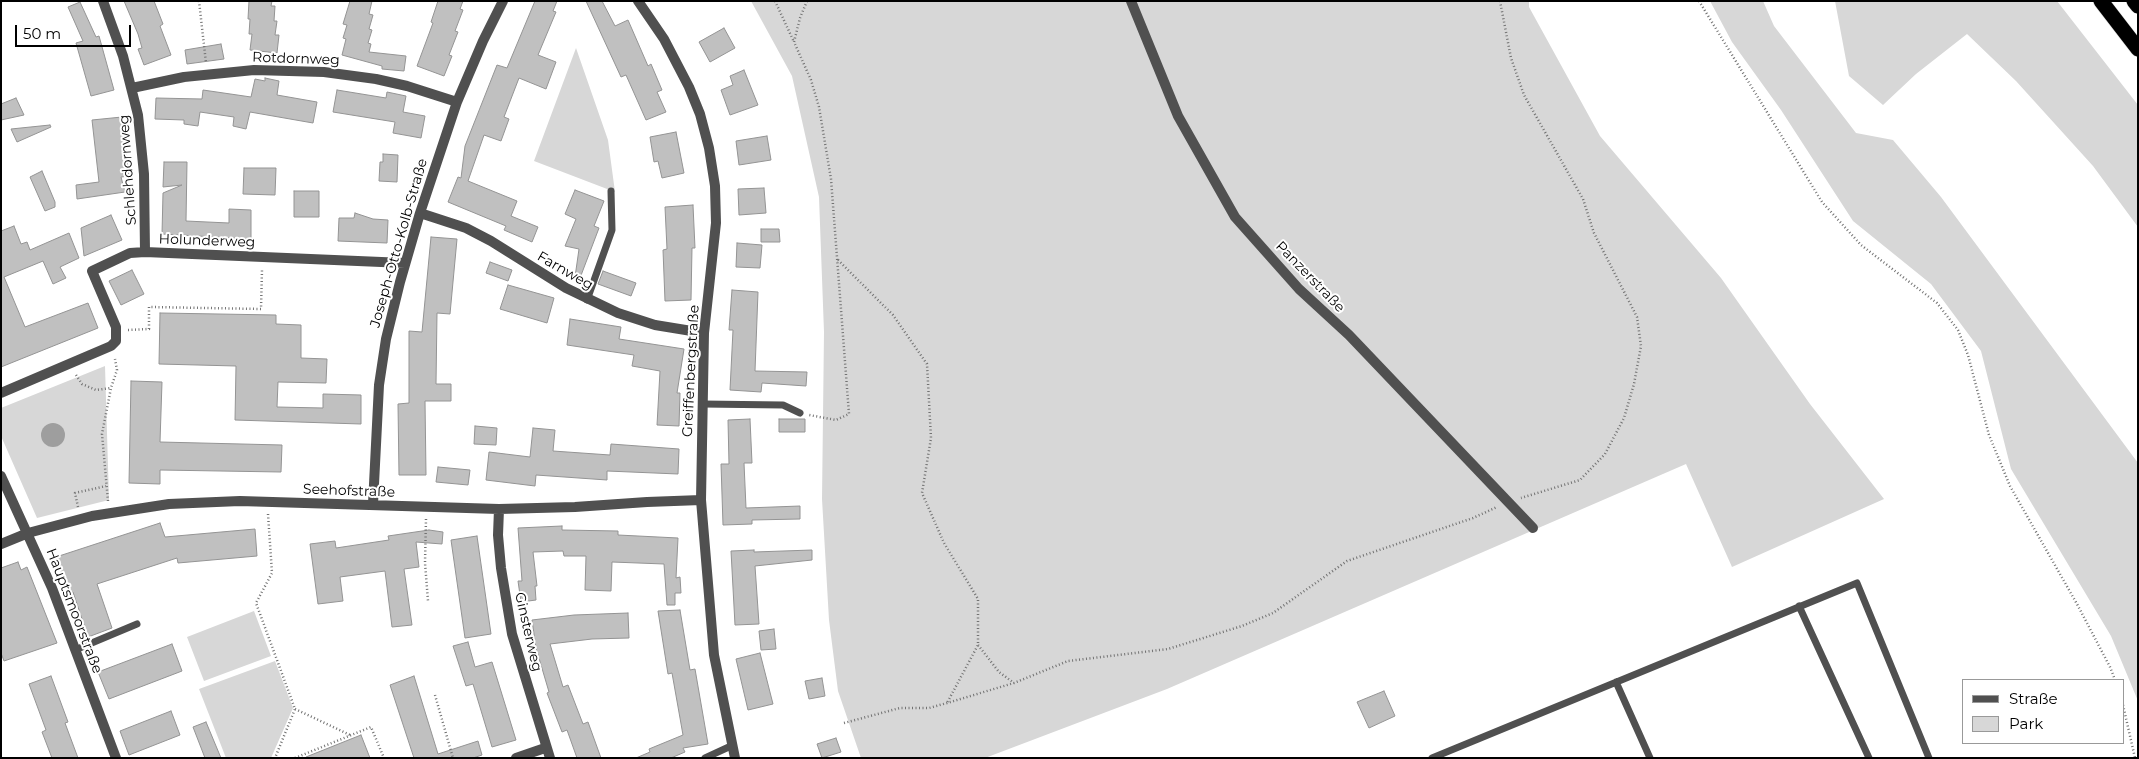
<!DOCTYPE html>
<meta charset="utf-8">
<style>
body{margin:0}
#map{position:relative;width:2139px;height:759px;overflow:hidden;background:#fff;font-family:Montserrat,sans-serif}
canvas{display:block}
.frame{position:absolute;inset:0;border:2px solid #000;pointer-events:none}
.legend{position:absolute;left:1962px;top:679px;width:162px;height:65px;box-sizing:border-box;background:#fff;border:1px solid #999;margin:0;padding:6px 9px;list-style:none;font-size:15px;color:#000}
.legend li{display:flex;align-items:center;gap:10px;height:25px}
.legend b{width:25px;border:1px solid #999}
.scale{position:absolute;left:15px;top:25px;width:116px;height:22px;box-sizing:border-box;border:2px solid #000;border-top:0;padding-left:6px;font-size:15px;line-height:18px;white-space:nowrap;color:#000;-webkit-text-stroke:4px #fff;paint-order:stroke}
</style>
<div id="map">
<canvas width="2139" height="759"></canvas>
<div class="frame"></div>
<ul class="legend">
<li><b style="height:6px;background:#505050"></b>Straße</li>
<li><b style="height:14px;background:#d7d7d7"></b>Park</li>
</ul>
<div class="scale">50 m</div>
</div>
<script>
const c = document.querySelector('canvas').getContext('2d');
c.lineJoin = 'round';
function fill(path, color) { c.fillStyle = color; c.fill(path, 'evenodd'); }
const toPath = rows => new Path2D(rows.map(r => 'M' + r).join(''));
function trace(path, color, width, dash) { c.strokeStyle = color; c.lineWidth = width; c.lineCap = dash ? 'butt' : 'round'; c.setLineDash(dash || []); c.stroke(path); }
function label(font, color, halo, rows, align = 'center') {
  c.font = font + ' Montserrat,sans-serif'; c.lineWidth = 4; c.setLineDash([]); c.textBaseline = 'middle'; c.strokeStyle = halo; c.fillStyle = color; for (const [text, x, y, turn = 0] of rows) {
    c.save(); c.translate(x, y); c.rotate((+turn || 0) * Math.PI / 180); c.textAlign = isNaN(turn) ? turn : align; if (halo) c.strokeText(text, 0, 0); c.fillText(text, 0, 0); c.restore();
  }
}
fill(toPath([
 [751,1,1529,1,1529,7,1600,136,1721,278,1810,404,1884,499,1732,567,1686,464,1167,689,985,758,861,758,838,691,829,620,822,499,824,332,819,197,792,76],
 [1710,1,1763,1,1774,26,1856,133,1893,140,1941,197,2138,463,2138,701,2111,636,2011,469,1981,351,1931,284,1853,221,1781,110,1732,42],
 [1835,1,2057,1,2138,105,2138,227,2093,166,2016,81,1967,34,1916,74,1883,105,1849,76],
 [576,48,608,140,615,192,534,161],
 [105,366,109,500,37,518,1,436,1,408],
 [254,611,271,656,204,681,187,637],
 [275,661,293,708,271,758,226,758,199,689]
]), '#d7d7d7');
fill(toPath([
 '41 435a12 12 0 1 1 24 0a12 12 0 1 1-24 0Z'
]), '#9e9e9e');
const building = toPath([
 [124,1,154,1,163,24,160,26,171,55,144,65,138,49,142,48,138,34,124,1],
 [249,1,272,1,271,6,275,6,274,21,277,21,275,35,279,35,277,53,250,50,252,34,249,34,250,19,248,19,249,1],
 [350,1,372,1,369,14,373,15,369,29,372,30,368,43,371,44,369,52,406,56,404,71,382,69,382,66,342,55,346,39,343,38,347,25,343,24,350,1],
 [438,1,463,1,460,9,463,10,455,31,458,32,449,55,452,56,444,76,417,66,433,23,431,22,438,1],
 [535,1,557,1,553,11,556,12,538,55,556,62,546,89,519,78,504,117,509,119,501,141,484,135,468,181,517,201,511,216,538,227,532,242,504,230,506,226,448,202,458,177,461,178,465,146,497,65,507,68,535,1],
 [586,1,602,1,615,26,628,20,648,66,651,64,662,90,657,92,666,112,646,120,626,75,621,77,586,1],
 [80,2,96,37,99,36,114,90,91,96,76,43,83,41,68,7,80,2],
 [724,28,735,48,710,62,699,42,724,28],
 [221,44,224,59,187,64,185,50,221,44],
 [744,70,758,105,730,115,721,90,733,85,730,76,744,70],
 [265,78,279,81,277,95,317,102,313,123,250,112,246,129,233,126,234,117,200,112,198,126,184,124,184,120,155,119,156,98,202,99,203,90,251,97,255,79,265,81,265,78],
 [337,90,386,98,387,92,406,96,403,112,425,116,421,138,393,133,395,122,333,112,337,90],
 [16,98,24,115,1,120,1,104,16,98],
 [122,117,129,176,121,177,125,192,77,199,76,185,99,182,92,120,122,117],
 [50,125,51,127,17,142,11,129,50,125],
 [676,132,684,173,662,178,658,161,654,162,650,137,676,132],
 [767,136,771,160,739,165,736,141,767,136],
 [383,154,398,155,397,182,379,181,380,162,383,162,383,154],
 [164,162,187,162,186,221,229,223,229,209,251,210,251,239,162,234,163,193,182,185,163,187,164,162],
 [244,168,276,168,275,195,243,194,244,168],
 [42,171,55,202,55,207,45,211,30,177,42,171],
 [764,188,766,213,739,215,738,189,764,188],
 [575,190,604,201,594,226,599,228,580,278,575,277,579,249,565,246,576,219,565,214,575,190],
 [294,191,319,191,319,217,294,217,294,191],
 [693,205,695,248,692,248,691,300,665,301,663,250,667,249,665,207,693,205],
 [355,213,373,219,388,220,387,243,338,241,339,218,354,218,355,213],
 [111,215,122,240,84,256,81,228,111,215],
 [14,226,21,244,27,242,30,250,69,233,79,258,60,267,66,278,53,284,43,261,4,277,25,327,88,303,98,328,1,367,1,231,14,226],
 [761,229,779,229,780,242,761,242,761,229],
 [431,237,457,239,450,314,437,313,436,384,451,384,451,401,425,401,426,475,399,475,398,404,409,403,409,331,422,332,431,237],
 [737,243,762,245,760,268,736,267,737,243],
 [490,262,512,270,508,281,486,273,490,262],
 [132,270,144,294,121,305,109,281,132,270],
 [603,271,636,283,631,296,598,284,603,271],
 [508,285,554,298,547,323,500,309,508,285],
 [732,290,758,292,755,371,807,372,806,386,762,383,761,392,730,390,733,330,729,330,732,290],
 [160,313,276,315,276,324,301,325,301,358,327,359,326,383,278,382,277,407,323,408,323,394,361,395,361,424,235,420,236,366,159,364,160,313],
 [570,319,621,327,619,339,684,349,677,393,680,393,679,426,657,425,660,371,632,366,634,355,567,345,570,319],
 [131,381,162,382,160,442,282,445,281,472,160,470,160,484,129,483,131,381],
 [750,419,752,463,744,463,746,508,800,506,800,519,752,520,752,524,723,525,721,464,729,464,728,420,750,419],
 [779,419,805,419,805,432,779,432,779,419],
 [475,426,497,428,496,445,474,444,475,426],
 [533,428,555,430,553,451,610,455,611,444,679,449,678,474,607,471,607,480,536,475,535,486,486,480,489,452,530,457,533,428],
 [438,467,470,470,468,485,436,482,438,467],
 [160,523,165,537,255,529,257,556,178,563,177,558,97,584,112,628,88,637,73,592,69,593,56,557,160,523],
 [562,526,562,530,618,531,618,535,678,538,676,578,680,577,681,593,675,593,675,605,667,605,664,564,612,562,611,591,585,590,586,556,564,556,563,551,533,552,537,586,535,586,536,600,521,602,518,581,522,581,518,528,562,526],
 [429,530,443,532,442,544,416,542,419,567,404,569,412,625,392,627,385,571,340,577,343,601,318,604,310,544,335,541,336,548,389,540,388,536,429,530],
 [477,536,491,634,465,638,451,540,477,536],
 [754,550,754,552,812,550,812,560,755,566,759,624,735,625,731,551,754,550],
 [18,562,21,570,27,567,57,643,4,661,1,653,1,568,18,562],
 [680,610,690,670,695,669,708,744,683,748,685,752,671,758,636,758,650,752,649,749,683,735,672,673,668,674,658,611,680,610],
 [628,613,629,638,592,639,550,644,563,687,568,685,583,724,588,722,601,758,577,758,567,730,562,732,547,693,549,692,536,648,532,620,574,615,628,613],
 [774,629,776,649,761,650,759,631,774,629],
 [468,642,475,667,492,662,516,740,492,747,473,684,466,686,453,646,468,642],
 [172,644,182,671,109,699,98,672,172,644],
 [760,653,773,704,748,710,736,659,760,653],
 [51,676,68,722,65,723,78,758,52,758,42,732,46,730,29,684,51,676],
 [414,676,438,754,478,741,482,755,473,758,414,758,390,685,414,676],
 [822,678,825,696,809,699,805,681,822,678],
 [1384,691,1395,716,1369,728,1357,702,1384,691],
 [171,711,180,735,129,755,120,731,171,711],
 [206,722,221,758,205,758,193,727,206,722],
 [361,735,370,758,306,758,306,757,361,735],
 [836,738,841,752,822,758,817,744,836,738]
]);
fill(building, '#c0c0c0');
trace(building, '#949494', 1);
const motorway = toPath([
 [2101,1,2138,49],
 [2134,1,2138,6]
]);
trace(motorway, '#dbdbdb', 16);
trace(toPath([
 [199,1,206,63],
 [775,1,794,42],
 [807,1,800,18,794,42,811,80,819,107,831,179,849,414,836,420,809,415],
 [1500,1,1511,58,1524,95,1583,199,1594,233,1637,317,1641,346,1634,384,1624,418,1605,454,1580,480,1521,498],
 [1699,1,1822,202,1861,245,1937,303,1958,330,1968,355,1989,435,2010,486,2077,604,2110,667,2115,680],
 [838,260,893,315,927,364,931,438,922,493,944,543,978,599,978,645,947,703],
 [128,330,149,329,149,307,261,309,262,270],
 [76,375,82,384,96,390,111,388],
 [108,501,102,434,111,388,117,370,115,359],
 [78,507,75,493,106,486],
 [268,514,272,573,256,603,295,709,275,758],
 [426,519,425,563,428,601],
 [978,645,999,672,1014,683],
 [435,695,453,758],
 [2123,705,2135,758],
 [295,709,350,735],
 [844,723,900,708,929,708,947,703,1014,683,1068,661,1168,649,1242,626,1273,613,1347,561,1473,518,1497,507],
 [295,758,371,727,384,758]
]), '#727272', 2.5, [1, 2.5]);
trace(toPath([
 [587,300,612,230,611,191],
 [702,404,783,405,800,413],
 [1799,606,1869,758],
 [75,650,137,624],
 [1616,682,1650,758],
 [705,758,731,746],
 [1432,758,1857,583,1929,758]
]), '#505050', 7);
trace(toPath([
 [103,1,123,56,138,115,144,174,145,252],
 [638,1,664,39,689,87,700,114,709,148,715,186,716,223,704,333,701,500,714,655,735,758],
 [1131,1,1178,116,1235,217,1299,289,1349,335,1533,528],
 [132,88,184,77,254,70,324,72,376,79,407,86,457,102],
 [420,213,466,228,491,241,566,288,618,313,655,325,704,333],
 [1,393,111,346,116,341,116,327,92,271,130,253,145,252,405,263],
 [1,476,52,588,116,758],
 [373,504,379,385,386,339,400,282,420,213,457,102,483,41,503,1],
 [499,509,498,535,501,568,512,634,550,758],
 [1,544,28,533,92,516,169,504,240,501,499,509,575,507,647,502,701,500],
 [516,758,545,748]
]), '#505050', 10);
trace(motorway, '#000', 15);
label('14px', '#000', '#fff', [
 ["Rotdornweg",296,59,2],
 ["Schlehdornweg",128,170,-94],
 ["Holunderweg",207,241,2],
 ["Joseph-Otto-Kolb-Straße",399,243,-74],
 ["Farnweg",565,271,30],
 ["Panzerstraße",1310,277,46],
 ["Greiffenbergstraße",691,371,-87],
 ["Seehofstraße",349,491,2],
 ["Hauptsmoorstraße",74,611,69],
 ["Ginsterweg",528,632,77]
]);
</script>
